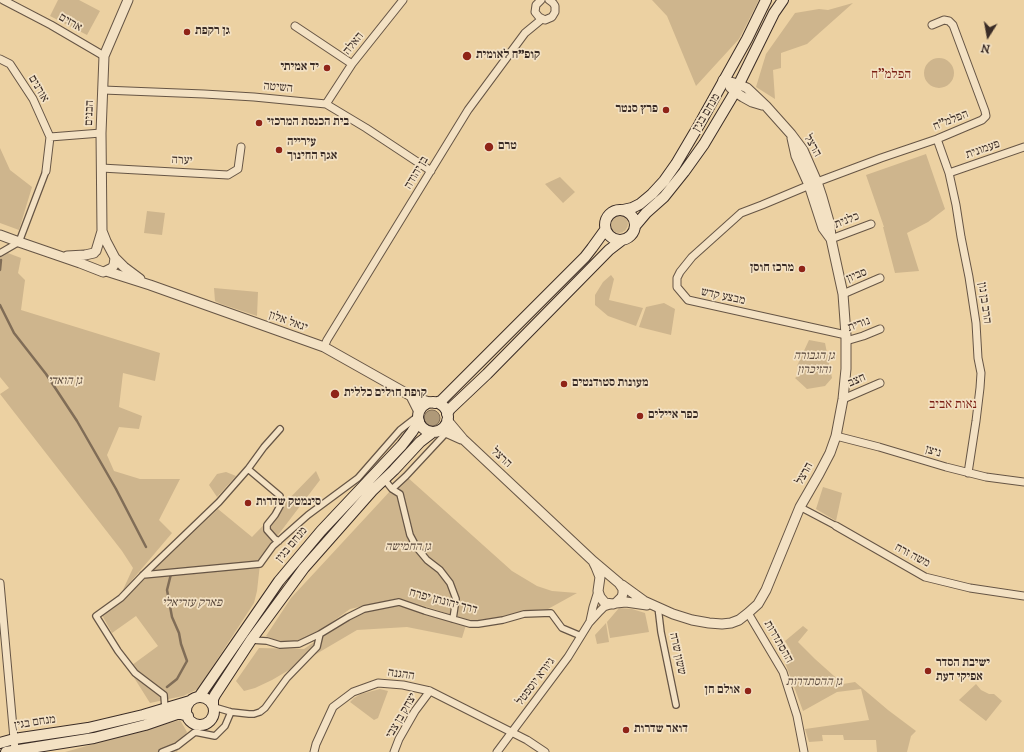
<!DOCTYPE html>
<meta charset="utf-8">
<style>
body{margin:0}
#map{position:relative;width:1024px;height:752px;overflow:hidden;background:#ecd1a2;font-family:"IM FELL DW Pica",serif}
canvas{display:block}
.north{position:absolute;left:968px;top:16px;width:40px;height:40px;-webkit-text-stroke:3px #f3e1c3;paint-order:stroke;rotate:191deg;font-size:11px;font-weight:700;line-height:16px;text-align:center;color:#3a2c26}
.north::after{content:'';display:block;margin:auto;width:14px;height:18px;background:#3a2c26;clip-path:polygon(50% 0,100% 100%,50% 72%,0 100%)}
</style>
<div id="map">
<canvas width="1024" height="752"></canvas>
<div class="north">N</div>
</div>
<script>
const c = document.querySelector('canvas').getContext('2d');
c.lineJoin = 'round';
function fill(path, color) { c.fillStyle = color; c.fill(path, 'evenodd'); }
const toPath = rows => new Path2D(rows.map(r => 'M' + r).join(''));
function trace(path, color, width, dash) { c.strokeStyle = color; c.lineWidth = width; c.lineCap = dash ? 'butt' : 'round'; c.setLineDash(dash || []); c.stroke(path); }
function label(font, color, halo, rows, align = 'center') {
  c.font = font + ' "IM FELL DW Pica","Frank Ruhl Libre",serif'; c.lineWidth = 3.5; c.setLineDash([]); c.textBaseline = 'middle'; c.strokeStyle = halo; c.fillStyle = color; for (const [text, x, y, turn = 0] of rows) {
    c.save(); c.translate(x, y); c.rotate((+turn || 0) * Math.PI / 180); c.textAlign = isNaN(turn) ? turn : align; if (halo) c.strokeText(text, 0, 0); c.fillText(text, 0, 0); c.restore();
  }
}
fill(toPath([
 [58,0,79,0,100,11,87,35,50,16],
 [652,0,759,0,739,39,696,86,667,16],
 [853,3,807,44,781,53,781,68,773,70,775,99,756,87,766,54,795,13,819,9,828,10],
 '924 73a15 15 0 1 1 30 0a15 15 0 1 1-30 0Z',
 [0,148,10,170,32,187,19,230,0,223],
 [926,154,945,209,928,222,907,233,919,271,895,273,883,227,884,227,866,175],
 [560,177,575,192,563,203,545,184],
 [147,211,165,213,162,235,144,233],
 '610 224a9 9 0 1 1 18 0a9 9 0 1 1-18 0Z',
 [0,250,21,258,18,273,25,280,21,310,160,353,155,381,123,373,119,407,142,416,139,429,119,427,107,455,114,471,140,479,180,479,159,520,172,533,122,592,133,568,122,551,0,394,9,388,0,377],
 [611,275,614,279,609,300,643,308,636,326,608,316,595,305,595,295,603,282],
 [214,288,258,292,257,316,221,304,215,301],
 [664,303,675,309,671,335,639,327,646,307],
 [809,340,825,343,832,378,825,386,807,389,795,378,798,376,801,372,797,366],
 [316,471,320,480,275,539,260,564,257,591,254,603,198,689,183,696,150,703,128,668,158,646,136,616,112,633,102,615,130,593,218,509,252,537],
 [226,472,236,476,217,497,209,485,217,474],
 [406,476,512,571,537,586,552,591,577,593,548,609,525,611,507,617,471,621,399,598,350,609,314,635,299,640,278,642,266,636,291,598,392,489],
 [823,487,842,493,836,521,816,509],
 [397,605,466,625,462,638,407,627,357,630,272,680,255,688,244,691,236,681,259,648,304,649,349,618,369,610],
 [619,608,632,609,645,613,649,632,610,638,607,622],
 [606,623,609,642,597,644,595,635],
 [803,626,808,630,798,642,815,659,843,684,855,682,888,710,916,731,911,736,907,752,877,752,876,740,844,740,843,735,822,735,823,741,809,742,805,729,869,720,861,689,837,692,803,711,783,657,791,651,785,641],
 [976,684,981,690,989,694,994,694,1002,701,986,721,959,700],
 [380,689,388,691,378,718,374,720,350,702,354,698,361,694],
 [180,720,187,732,177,752,65,752]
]), '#ceb58d');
const water = toPath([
 '424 418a8 8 0 1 1 16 0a8 8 0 1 1-16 0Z'
]);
fill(water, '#af9978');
trace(water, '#806d57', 1);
trace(toPath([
 [0,270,1,260],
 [0,305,14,333,46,374,77,421,116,489,146,547],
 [167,687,177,679,187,661,181,644,179,633,172,617,167,590,171,574]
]), '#806d57', 2.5);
const pedestrian = toPath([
 [0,253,19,242,46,171],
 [248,469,280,496,280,506,275,515,267,525,267,530,275,539,279,541],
 [384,479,392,489,400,494,410,535,417,548,427,560,440,570,450,583,456,599,453,619],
 [392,489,406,476,447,432],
 [800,507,836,526],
 [143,575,260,564,273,546,308,515,358,478,400,430,418,416],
 [658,607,661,632,676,705],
 [251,640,267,641,280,645,299,644,320,634],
 [214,707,231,712,249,714,254,714,260,712,265,708,287,678,317,647,320,634,348,617,364,609,399,602,425,611,470,624,478,624,503,620,524,614,551,613,562,628,581,636],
 [165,709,164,695,135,673,118,651,96,616,121,598,143,575,219,502,248,469,264,447,280,429],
 [162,752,177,746,195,732,215,736,225,726,231,712]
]);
const minor = toPath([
 [3,0,51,25,104,56],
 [541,0,536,5,535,12,539,17,545,20,552,17,555,12,555,6,553,3,549,0],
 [295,26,352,64],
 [0,59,10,64,33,99,50,137,46,171],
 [103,90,204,94,254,97,326,104,366,128,431,171],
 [326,104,352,64,403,0],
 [50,137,101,133],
 [937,139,949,173,956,205,961,237,969,277,976,323,978,358,981,373,980,388,976,421,968,473],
 [101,168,228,175,238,169,241,147],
 [949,173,1024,147],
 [831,239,871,224],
 [843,294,880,278],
 [846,335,688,300,677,287,677,278,680,272,692,257,741,213,762,205,817,182,881,158,937,139,982,120,986,116,985,111,953,25,949,21,944,20,932,25],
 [846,341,863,336,880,329],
 [324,347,327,340,468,110,525,33,542,19],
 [843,399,880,383],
 [836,436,879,447,946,467,986,477,1024,482],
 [836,526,925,577,970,588,1024,596],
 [0,583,15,750],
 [748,613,783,672,797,716,804,752],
 [590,621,593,607,598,591],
 [314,752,316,744,333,707,353,692,378,683,403,685,430,691,527,740,545,752],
 [394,752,399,739,415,711,430,691],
 [497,752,568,657,589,623,600,611,604,607,613,604]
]);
const tertiary = toPath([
 [730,87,735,92,743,97,752,102,762,105],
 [792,138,796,156,809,185,823,228,831,239],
 [0,235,19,242,80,263,103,272,106,271,112,268,114,265,115,258,106,241,102,231],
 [96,251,102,231,101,133,104,56,128,0],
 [67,256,85,255,94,253],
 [115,258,124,267,140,279],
 [106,271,150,285,324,347,411,396,432,403],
 [411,396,419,412],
 [447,420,463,439,593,561,619,583,623,589,623,593,622,597,616,603,613,604,605,603,600,597,598,591,600,577,596,567,593,561],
 [441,430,461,439],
 [622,585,644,601,673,614,692,620,709,623,722,624,731,623,739,620,748,613,758,604,766,590,800,507,819,474,830,453,836,436,843,399,846,369,846,335,843,294,831,239,830,225,822,197,817,182,803,150,791,134,766,106,747,88,738,84,723,80],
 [616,603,626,602,647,605]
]);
const secondary = toPath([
 '605 225a15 15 0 1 1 30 0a15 15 0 1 1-30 0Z',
 [623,210,632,208,640,204,652,194,664,181,676,164,699,125,747,39,766,0],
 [635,226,646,213,664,197,684,172,704,144,735,92,774,13,783,0],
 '418 417a15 15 0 1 1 30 0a15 15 0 1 1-30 0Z',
 [435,403,441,401,585,257,592,248,605,230],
 [447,414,450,409,487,374,609,250,622,240],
 [199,697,279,581,321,531,402,445,412,432,419,421],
 '186 711a14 14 0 1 1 28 0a14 14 0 1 1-28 0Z',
 [213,705,213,699,215,695,251,640,304,568,372,491,394,470,420,442,433,432],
 [0,743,14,739,88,728,143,715,190,701],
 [6,752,94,738,145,725,177,714,181,714,188,716]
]);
trace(pedestrian, '#665545', 8);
trace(minor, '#665545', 9);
trace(tertiary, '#665545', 11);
trace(secondary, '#3a2c26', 12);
trace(pedestrian, '#f3e1c3', 5.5);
trace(minor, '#f3e1c3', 7);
trace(tertiary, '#f3e1c3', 9);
trace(secondary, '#f3e1c3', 10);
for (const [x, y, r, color] of [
 [187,32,4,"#8f2418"],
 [467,56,5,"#8f2418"],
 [327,68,4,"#8f2418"],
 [666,110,4,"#8f2418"],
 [259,123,4,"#8f2418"],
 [489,147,5,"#8f2418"],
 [279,150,4,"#8f2418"],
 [802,269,4,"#8f2418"],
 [564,384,4,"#8f2418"],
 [335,394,5,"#8f2418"],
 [640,416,4,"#8f2418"],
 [248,503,4,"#8f2418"],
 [928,671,4,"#8f2418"],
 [748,691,4,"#8f2418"],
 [626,730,4,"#8f2418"]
]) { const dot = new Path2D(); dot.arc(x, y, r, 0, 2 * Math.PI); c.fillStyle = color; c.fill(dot); trace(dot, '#f3e1c3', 1.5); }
label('12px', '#3a2c26', '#f3e1c3', [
 ["ארזים",70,23,30],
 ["האלה",354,44,-51],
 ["השיטה",278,88,5],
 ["אורנים",38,89,60],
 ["הבנים",90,113,-88],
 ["מנחם בגין",707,113,-59],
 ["הפלמ\"ח",951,121,-22],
 ["הרצל",812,146,60],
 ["פעמונית",983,150,-19],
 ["יערה",182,161,3],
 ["בן יהודה",417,173,-59],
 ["כלנית",847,221,-21],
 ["סביון",857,276,-22],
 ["מבצע קדש",723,297,12],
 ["הרב בן נון",984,303,82],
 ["יגאל אלון",288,322,20],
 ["נורית",859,325,-20],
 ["חצב",857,381,-23],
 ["ניצן",933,452,17],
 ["הרצל",501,458,43],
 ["הרצל",805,474,-61],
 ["מנחם בגין",292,545,-50],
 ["משה זרח",912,556,28],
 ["דרך יהונתן יפרח",443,602,15],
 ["ההסתדרות",778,642,60],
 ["ששון שרה",677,654,78],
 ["ההגנה",401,675,8],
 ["גיורא יוספטל",536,682,-53],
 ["יצחק בן צבי",402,716,-60],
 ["מנחם בגין",35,723,-9]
]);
label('bold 12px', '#3a2c26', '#f3e1c3', [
 ["גן רקפת",195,32],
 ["קופ\"ח לאומית",476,56],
 ["יד אמיתי",319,68,"right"],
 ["פרץ סנטר",658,110,"right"],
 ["בית הכנסת המרכזי",267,123],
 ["עירייה",287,143],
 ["אגף החינוך",287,157],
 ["טרם",498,147],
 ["מרכז חוסן",794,269,"right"],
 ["מעונות סטודנטים",572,384],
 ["קופת חולים כללית",344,394],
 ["כפר איילים",648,416],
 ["סינמטק שדרות",256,503],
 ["ישיבת הסדר",936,664],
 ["אפיקי דעת",936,678],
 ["אולם חן",740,691,"right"],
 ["דואר שדרות",634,730]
], 'left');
label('italic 12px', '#58473b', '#f3e1c3', [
 ["גן הגבורה",814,357],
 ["והזיכרון",814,371],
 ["גן הואדי",65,382],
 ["גן החמישה",408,548],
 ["פארק עזריאלי",192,604],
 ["גן ההסתדרות",814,683]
]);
label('13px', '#7a1f14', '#f3e1c3', [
 ["הפלמ\"ח",891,75],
 ["נאות אביב",953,405]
]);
</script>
